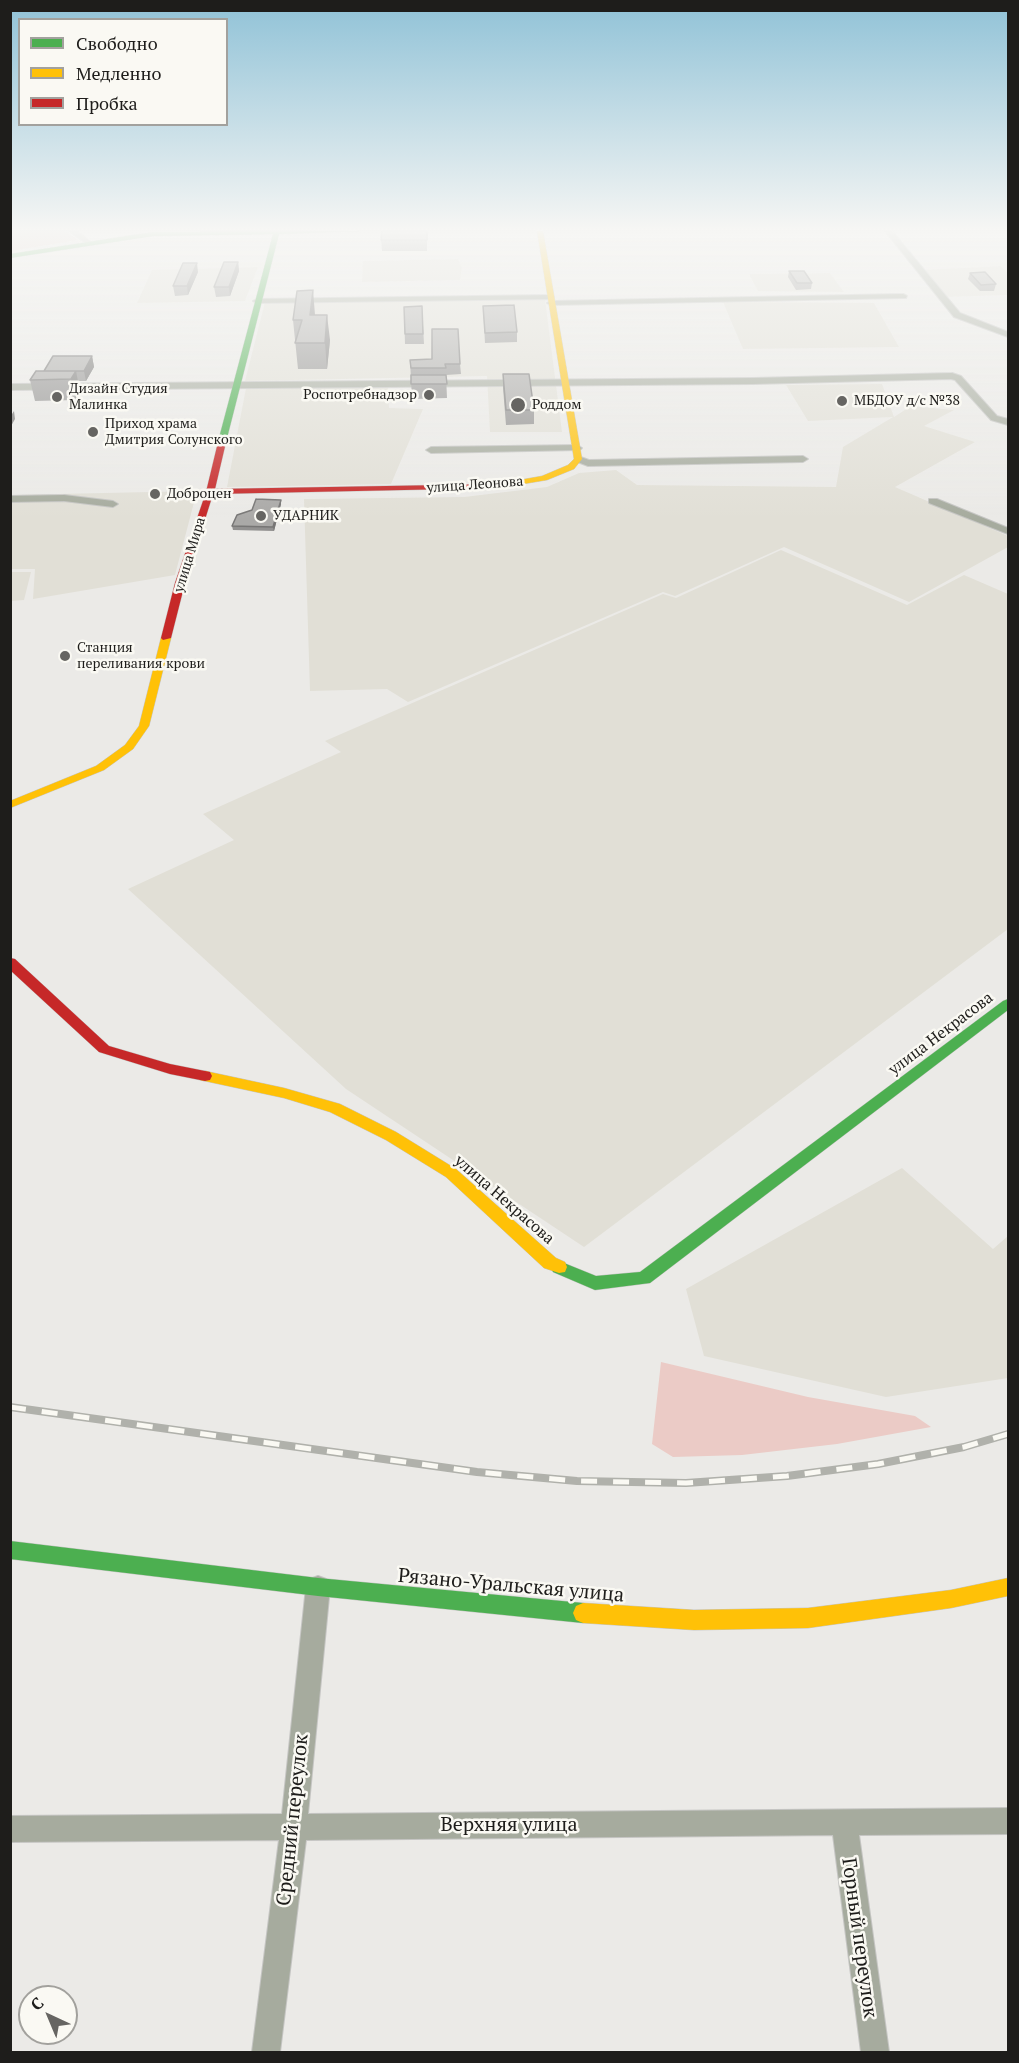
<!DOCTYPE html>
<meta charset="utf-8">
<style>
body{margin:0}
#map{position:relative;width:1019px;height:2063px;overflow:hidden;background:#ebeae7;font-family:"PT Serif",serif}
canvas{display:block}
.frame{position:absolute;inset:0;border:12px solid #1e1d1b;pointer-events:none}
.legend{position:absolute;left:18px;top:18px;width:210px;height:108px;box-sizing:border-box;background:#faf9f3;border:2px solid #a2a19d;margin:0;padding:8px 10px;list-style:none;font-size:18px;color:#1e1d1b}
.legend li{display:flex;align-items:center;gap:12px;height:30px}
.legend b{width:30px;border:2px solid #a2a19d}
.north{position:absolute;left:18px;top:1985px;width:60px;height:60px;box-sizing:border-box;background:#faf9f3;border:2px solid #a2a19d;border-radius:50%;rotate:316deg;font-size:16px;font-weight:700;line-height:24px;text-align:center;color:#1e1d1b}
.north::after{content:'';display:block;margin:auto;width:21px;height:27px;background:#666562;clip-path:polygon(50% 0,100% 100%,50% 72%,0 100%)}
</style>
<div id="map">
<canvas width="1019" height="2063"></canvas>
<div class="frame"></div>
<ul class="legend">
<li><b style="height:8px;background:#4caf50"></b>Свободно</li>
<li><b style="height:8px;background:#ffc107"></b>Медленно</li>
<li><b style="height:8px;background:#c62828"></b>Пробка</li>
</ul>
<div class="north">С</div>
</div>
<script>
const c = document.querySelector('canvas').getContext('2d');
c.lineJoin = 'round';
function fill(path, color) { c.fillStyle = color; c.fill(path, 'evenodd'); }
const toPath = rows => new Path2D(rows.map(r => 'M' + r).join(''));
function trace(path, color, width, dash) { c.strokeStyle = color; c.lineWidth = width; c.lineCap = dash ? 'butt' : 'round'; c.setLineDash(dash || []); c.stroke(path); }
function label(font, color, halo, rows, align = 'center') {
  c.font = font + ' "PT Serif",serif'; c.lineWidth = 5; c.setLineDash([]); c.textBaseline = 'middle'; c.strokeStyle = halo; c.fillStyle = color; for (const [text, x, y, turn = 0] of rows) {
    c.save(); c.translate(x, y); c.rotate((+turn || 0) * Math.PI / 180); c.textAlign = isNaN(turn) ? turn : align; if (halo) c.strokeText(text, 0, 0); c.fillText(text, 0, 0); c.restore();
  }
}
fill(toPath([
 [458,259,462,268,460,280,362,282,363,261],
 [1001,266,1008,273,1008,295,945,297,921,270],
 [258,267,245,301,137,303,152,270],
 [830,273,844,292,758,291,749,274],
 [545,299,562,432,490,432,487,376,245,381,265,302],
 [723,302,874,303,899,347,743,349],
 [882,384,894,417,911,406,954,410,924,426,975,442,895,487,1008,536,1008,547,909,602,784,547,675,596,663,592,408,702,387,689,310,691,304,499,464,497,547,487,579,473,616,470,637,485,836,487,843,447,893,417,808,421,786,385],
 [388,386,389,408,423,409,391,484,227,487,246,388],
 [197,491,175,575,33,599,35,569,11,569,10,495],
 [781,550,907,605,964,575,1008,594,1008,929,584,1247,346,1089,128,889,234,840,203,814,341,752,325,741,663,594,676,598],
 [11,572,31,572,24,600,11,601],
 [902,1168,993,1249,1008,1236,1008,1378,886,1397,704,1356,686,1289]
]), '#e1dfd6');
fill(toPath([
 [11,231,65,231,78,240,11,251],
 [661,1362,808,1397,915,1416,931,1427,837,1444,742,1455,673,1457,652,1444]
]), '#ebcbc6');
const street = toPath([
 [69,231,77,231,92,243,87,244,69,231],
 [885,231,892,231,960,313,1008,332,1008,337,954,317,885,231],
 [903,294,907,296,906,298,551,305,547,303,551,301,903,294],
 [550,295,554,297,553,299,257,303,253,301,257,299,550,295],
 [952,373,961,376,997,416,1008,419,1008,425,991,420,955,380,951,379,753,384,10,390,10,384,753,378,952,373],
 [577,445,582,448,580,450,431,453,426,450,431,447,577,445],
 [578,456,589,460,803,456,808,459,803,462,588,466,575,461,575,457,578,456],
 [64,495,113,501,118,504,113,507,64,501,10,502,10,496,64,495],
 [929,499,937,499,1008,528,1008,534,929,503,929,499],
 [318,1576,326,1579,330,1587,308,1814,1008,1808,1008,1834,859,1835,889,2052,861,2052,833,1835,306,1840,280,2052,252,2052,279,1840,10,1842,10,1816,282,1814,306,1587,310,1579,318,1576]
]);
const fast = toPath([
 [361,231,279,234,227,438,223,440,219,438,273,234,153,236,10,258,10,254,153,232,361,231],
 [1008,999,1008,1010,650,1283,595,1290,553,1272,551,1267,553,1262,559,1261,596,1276,640,1272,1003,1001,1008,999],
 [10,1541,318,1578,583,1603,590,1606,593,1613,590,1620,583,1623,318,1596,10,1559,10,1541]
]);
const slow = toPath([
 [537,231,543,231,582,459,574,469,547,480,517,485,514,485,514,481,542,476,568,465,574,459,537,231],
 [166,635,171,638,149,726,133,749,104,770,10,808,10,801,96,766,125,745,139,726,161,638,166,635],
 [205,1071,284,1088,340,1104,396,1132,456,1169,556,1258,565,1262,567,1267,565,1272,559,1273,544,1268,446,1177,386,1140,330,1112,284,1098,200,1080,198,1076,200,1072,205,1071],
 [1008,1578,1008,1596,951,1608,808,1628,694,1630,583,1623,576,1620,573,1613,576,1606,583,1603,694,1610,808,1608,951,1590,1008,1578]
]);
const jam = toPath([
 [223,436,227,438,215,489,500,484,517,481,521,483,500,488,213,494,185,583,171,638,163,640,161,638,175,583,206,492,219,438,223,436],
 [10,958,15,959,109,1046,170,1064,210,1072,212,1076,210,1080,205,1081,170,1074,99,1052,10,970,10,958]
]);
trace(street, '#c5c5c3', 2);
trace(fast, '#c5c5c3', 1);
trace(slow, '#c5c5c3', 1);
trace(jam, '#c5c5c3', 1);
fill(street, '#a6ab9e');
fill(fast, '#4caf50');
fill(slow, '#ffc107');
fill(jam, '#c62828');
const rail = toPath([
 [10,1407,477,1472,577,1481,686,1483,787,1476,878,1464,964,1447,1008,1434]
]);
trace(rail, '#b0b1ab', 8);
trace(rail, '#faf9f3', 5, [16]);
fill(toPath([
 [427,231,427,251,382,251,381,240],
 [238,262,239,271,230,296,216,297,214,287],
 [789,271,812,283,811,289,796,290,788,277],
 [198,272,188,295,175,296,173,286],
 [970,273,996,284,994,291,980,291,968,279],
 [422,306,424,344,405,344,404,307],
 [483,306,517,332,517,342,485,343],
 [315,315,330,340,327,369,298,369,293,320],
 [92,356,94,367,86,381,78,381,80,392,76,400,35,401,30,380,44,371],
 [410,360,460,364,461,374,446,375,447,398,412,399],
 [503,374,534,410,534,424,506,425,503,388],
 [281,504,274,531,233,530,232,526]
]), '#929190');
fill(toPath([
 [238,262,239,271,230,296,229,287],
 [197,263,198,272,188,295,187,286],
 [313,290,315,315,310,315],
 [327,315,330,340,327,369,325,343],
 [92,356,94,367,86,381,84,371],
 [76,371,80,392,76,400,71,379],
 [14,411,15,419,10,428,10,417],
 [281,500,281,504,274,531,273,527]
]), '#777675');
const building = toPath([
 [382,231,427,231,427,240,381,240,382,231],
 [224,262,238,262,229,287,214,287,224,262],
 [183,263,197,263,187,286,173,286,183,263],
 [789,271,804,271,812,283,797,283,789,271],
 [985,272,996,284,981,285,970,273,985,272],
 [313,290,310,315,327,315,325,343,295,343,302,320,293,320,297,291,313,290],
 [514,305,517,332,485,333,483,306,514,305],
 [422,306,423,334,405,334,404,307,422,306],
 [432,329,458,329,460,364,445,364,446,368,411,368,410,360,432,359,432,329],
 [53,356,92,356,84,371,44,371,53,356],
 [36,371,76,371,71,379,30,380,36,371],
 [503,374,529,374,534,410,506,410,503,374],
 [411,375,446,375,447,384,411,384,411,375],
 [256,499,281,500,273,527,232,526,237,515,252,510,256,499]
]);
fill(building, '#aaa9a7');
trace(building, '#777675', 1.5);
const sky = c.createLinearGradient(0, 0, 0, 520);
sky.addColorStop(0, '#90c2d7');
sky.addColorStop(0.44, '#f6f6f4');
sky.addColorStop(1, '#f6f6f400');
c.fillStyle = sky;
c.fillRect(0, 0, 1019, 520);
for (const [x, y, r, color] of [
 [429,395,6,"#666562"],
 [57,397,6,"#666562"],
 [842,401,6,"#666562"],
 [518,405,8,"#666562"],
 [93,432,6,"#666562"],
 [155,494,6,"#666562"],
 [261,516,6,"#666562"],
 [65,656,6,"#666562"]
]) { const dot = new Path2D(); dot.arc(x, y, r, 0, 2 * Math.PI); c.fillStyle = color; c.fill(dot); trace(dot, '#faf9f3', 2); }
label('14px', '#1e1d1b', '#faf9f3', [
 ["Дизайн Студия",69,389],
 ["Малинка",69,405],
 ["Роспотребнадзор",417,395,"right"],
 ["МБДОУ д/с №38",854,401],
 ["Роддом",532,405],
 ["Приход храма",105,424],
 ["Дмитрия Солунского",105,440],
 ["Доброцен",167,494],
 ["УДАРНИК",273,516],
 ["Станция",77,648],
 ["переливания крови",77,664]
], 'left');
label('14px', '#1e1d1b', '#faf9f3', [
 ["улица Леонова",475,485,-4],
 ["улица Мира",190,555,-73]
]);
label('16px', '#1e1d1b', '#faf9f3', [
 ["улица Некрасова",941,1034,-37],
 ["улица Некрасова",504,1200,41]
]);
label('20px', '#1e1d1b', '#faf9f3', [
 ["Рязано-Уральская улица",511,1586,5],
 ["Средний переулок",293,1820,-84],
 ["Верхняя улица",509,1825],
 ["Горный переулок",859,1938,82]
]);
</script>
